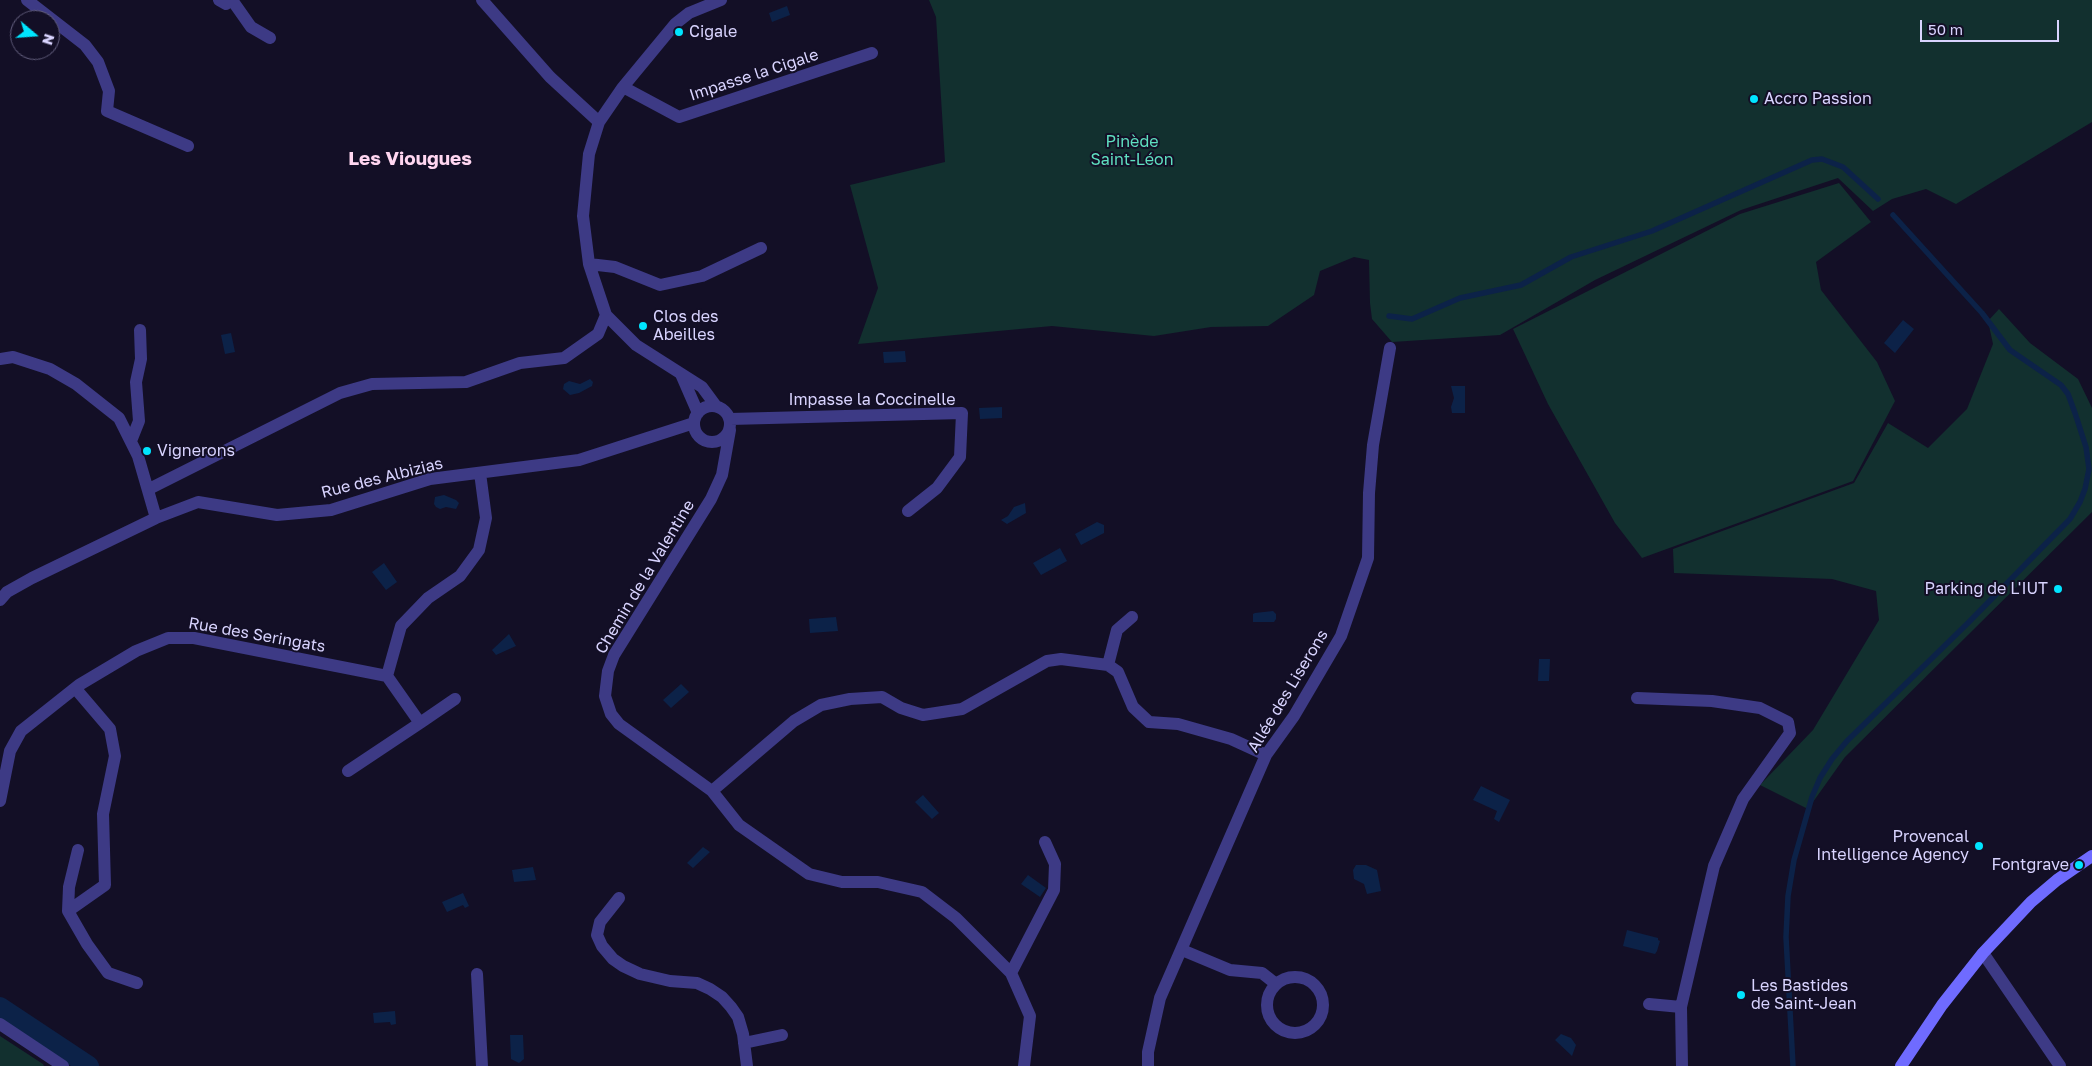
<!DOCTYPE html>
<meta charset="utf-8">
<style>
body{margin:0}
#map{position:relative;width:2092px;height:1066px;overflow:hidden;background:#130f26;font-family:"Golos Text",sans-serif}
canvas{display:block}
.north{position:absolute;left:10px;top:10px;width:50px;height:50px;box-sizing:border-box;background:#130f26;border:1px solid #625e7d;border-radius:50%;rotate:108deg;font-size:14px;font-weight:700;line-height:20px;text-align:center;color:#d9d4ff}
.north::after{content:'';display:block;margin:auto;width:18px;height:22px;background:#00e5ff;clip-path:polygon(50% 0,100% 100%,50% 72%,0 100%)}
.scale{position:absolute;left:1920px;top:20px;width:139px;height:22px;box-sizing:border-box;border:2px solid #d9d4ff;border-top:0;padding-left:6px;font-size:15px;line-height:18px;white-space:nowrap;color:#d9d4ff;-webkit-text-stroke:4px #130f26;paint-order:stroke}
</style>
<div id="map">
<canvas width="2092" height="1066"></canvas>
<div class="north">N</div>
<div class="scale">50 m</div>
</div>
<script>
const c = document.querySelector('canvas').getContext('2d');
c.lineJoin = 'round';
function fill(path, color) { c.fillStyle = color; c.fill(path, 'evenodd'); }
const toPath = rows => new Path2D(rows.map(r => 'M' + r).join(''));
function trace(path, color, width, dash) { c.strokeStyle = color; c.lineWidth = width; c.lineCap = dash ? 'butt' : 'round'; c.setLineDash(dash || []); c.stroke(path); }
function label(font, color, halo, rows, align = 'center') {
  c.font = font + ' "Golos Text",sans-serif'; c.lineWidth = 4; c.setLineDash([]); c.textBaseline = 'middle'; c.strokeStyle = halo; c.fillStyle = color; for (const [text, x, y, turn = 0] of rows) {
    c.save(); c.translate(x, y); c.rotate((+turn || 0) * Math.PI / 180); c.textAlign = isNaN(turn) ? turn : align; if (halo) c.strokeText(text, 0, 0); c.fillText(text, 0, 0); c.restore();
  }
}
fill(toPath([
 [929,0,2092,0,2092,122,1956,204,1926,189,1892,199,1873,211,1838,178,1741,210,1595,280,1500,335,1392,342,1372,319,1370,303,1369,260,1354,257,1320,271,1314,295,1268,326,1211,327,1154,336,1052,326,858,344,878,288,850,185,945,162,936,17],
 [1839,183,1871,222,1816,262,1821,290,1877,362,1895,401,1853,481,1642,558,1615,523,1548,404,1513,329,1740,214],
 [1999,309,2030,343,2078,379,2092,408,2092,512,1845,757,1808,809,1760,785,1813,730,1879,620,1876,591,1832,579,1674,573,1673,549,1854,483,1888,423,1928,448,1967,409,1993,344,1988,321],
 [0,1036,43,1064,44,1066,0,1066]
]), '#12302f');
fill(toPath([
 [787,6,790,15,772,22,769,13],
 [1903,320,1914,329,1895,353,1884,343],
 [231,333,235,352,225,354,221,335],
 [905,351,906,362,884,363,883,352],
 [590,379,593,382,592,386,579,393,570,395,563,389,564,384,569,381,580,384],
 [1451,386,1465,386,1465,413,1452,413,1451,407,1454,398],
 [1002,407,1002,418,980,419,979,408],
 [444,495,456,500,459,503,456,509,446,507,440,509,436,507,434,504,435,497],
 [1025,503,1026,513,1007,524,1001,520,1008,516,1014,507],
 [1097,522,1104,525,1104,533,1081,545,1075,534],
 [1060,548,1067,561,1041,575,1033,563],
 [384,563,397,582,386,590,372,572],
 [1273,611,1276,614,1276,619,1274,622,1253,622,1253,614,1255,613],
 [836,617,838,631,810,633,809,619],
 [509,634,516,646,496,655,492,650],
 [1539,659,1550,659,1549,681,1538,681],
 [681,684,689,692,671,708,663,700],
 [1481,786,1510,800,1499,822,1494,819,1497,811,1473,800],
 [923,795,939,813,932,819,915,802],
 [703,847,710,852,693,868,687,863],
 [1356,865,1366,865,1377,870,1381,891,1367,894,1364,884,1354,879,1353,870],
 [533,867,536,880,514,882,512,870],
 [1028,875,1046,888,1040,897,1021,884],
 [463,893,469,906,465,908,463,905,447,912,442,902],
 [1627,930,1658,938,1658,940,1660,941,1657,951,1655,954,1623,946],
 [395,1011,396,1024,391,1025,390,1022,374,1023,373,1013],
 [1561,1034,1571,1038,1576,1045,1572,1056,1555,1040],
 [510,1035,523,1035,524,1059,519,1063,511,1059]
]), '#0c2248');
trace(toPath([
 [1389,316,1412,319,1460,298,1521,285,1571,257,1652,231,1812,160,1822,159,1843,167,1878,199],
 [1793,1066,1786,937,1788,896,1794,860,1812,797,1820,778,1832,759,1847,741,1968,623,2070,519,2080,502,2085,489,2089,469,2086,447,2075,413,2068,394,2061,385,2010,350,1982,313,1893,215]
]), '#0c2248', 5.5);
trace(toPath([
 [0,1007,89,1066]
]), '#0c2248', 20);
trace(toPath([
 [27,0,85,45,98,62,109,91,107,111,188,146],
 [219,0,226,4,231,0],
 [232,0,251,27,270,38],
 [482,0,550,77,599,122],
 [623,87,679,117,872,53],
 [589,264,615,267,660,285,702,276,761,248],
 [0,359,13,357,50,369,76,384,119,418,138,456,156,518],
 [681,374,698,413],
 '694 424a18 18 0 1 1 36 0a18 18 0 1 1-36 0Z',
 [716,406,702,387,636,345,606,315,589,264,583,216,589,154,599,122,623,87,675,24,689,13,721,0],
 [730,419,962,413,960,457,937,488,908,511],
 [730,430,722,475,711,499,614,655,608,671,605,696,611,714,619,724,712,791,739,825,809,874,842,882,878,882,922,892,956,918,1011,973,1030,1016,1024,1066],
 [131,441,139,421,136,382,141,359,140,330],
 [149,489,340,393,372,384,466,382,520,363,564,358,598,334,606,315],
 [0,600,7,592,32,578,156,518,198,502,277,515,331,510,430,479,579,460,694,423],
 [1108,665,1117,630,1132,617],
 [387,676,401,626,428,598,460,576,479,550,486,518,480,473],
 [75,688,110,729,115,756,103,814,105,885,68,911,87,944,108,973,137,983],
 [1637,698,1712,701,1760,708,1788,722,1790,733,1743,799,1714,866,1681,1007,1682,1066],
 [420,723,455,699],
 [712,791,794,721,821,705,850,699,882,697,901,708,923,715,962,709,1047,661,1061,659,1108,665,1118,672,1133,707,1149,722,1178,724,1231,739,1266,755],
 [0,801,10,751,21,731,79,685,136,651,168,638,194,638,387,676,420,723,348,771],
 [619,898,600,922,597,935,602,946,613,959,623,966,640,974,670,981,697,983,710,989,722,997,731,1007,738,1017,743,1034,747,1066],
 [68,911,69,887,78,850],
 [1182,950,1230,970,1262,973,1276,984],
 [1983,953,2060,1066],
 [1011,973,1054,890,1055,864,1045,842],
 [477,974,482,1066],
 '1267 1005a28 28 0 1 1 56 0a28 28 0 1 1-56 0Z',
 [1649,1004,1681,1007],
 [0,1024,63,1066],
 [744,1043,782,1035],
 [1148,1066,1148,1052,1160,998,1266,755,1294,716,1341,636,1368,558,1369,493,1373,445,1390,348]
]), '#3d3a85', 12);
trace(toPath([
 [1901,1066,1942,1005,1983,953,2031,902,2057,880,2092,856]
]), '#6f6bff', 12);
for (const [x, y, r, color] of [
 [679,32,5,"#00e5ff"],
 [1754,99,5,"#00e5ff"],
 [643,326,5,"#00e5ff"],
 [147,451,5,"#00e5ff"],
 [2058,589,5,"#00e5ff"],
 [1979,846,5,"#00e5ff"],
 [2079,865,5,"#00e5ff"],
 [1741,995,5,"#00e5ff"]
]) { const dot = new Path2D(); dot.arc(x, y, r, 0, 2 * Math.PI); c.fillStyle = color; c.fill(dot); trace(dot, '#130f26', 2); }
label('16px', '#d9d4ff', '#130f26', [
 ["Cigale",689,32],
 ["Accro Passion",1764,99],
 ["Clos des",653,317],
 ["Abeilles",653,335],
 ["Vignerons",157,451],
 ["Parking de L'IUT",2048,589,"right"],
 ["Provencal",1969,837,"right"],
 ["Intelligence Agency",1969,855,"right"],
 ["Fontgrave",2069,865,"right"],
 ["Les Bastides",1751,986],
 ["de Saint-Jean",1751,1004]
], 'left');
label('16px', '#d9d4ff', '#130f26', [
 ["Impasse la Cigale",754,75,-18],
 ["Impasse la Coccinelle",872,400],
 ["Rue des Albizias",382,478,-14],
 ["Chemin de la Valentine",645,577,-59],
 ["Rue des Seringats",257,635,10],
 ["Allée des Liserons",1288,691,-59]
]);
label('16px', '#5fe0c0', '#130f26', [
 ["Pinède",1132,142],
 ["Saint-Léon",1132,160]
]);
label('bold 19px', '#ffd6f0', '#130f26', [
 ["Les Viougues",410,159]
]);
</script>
